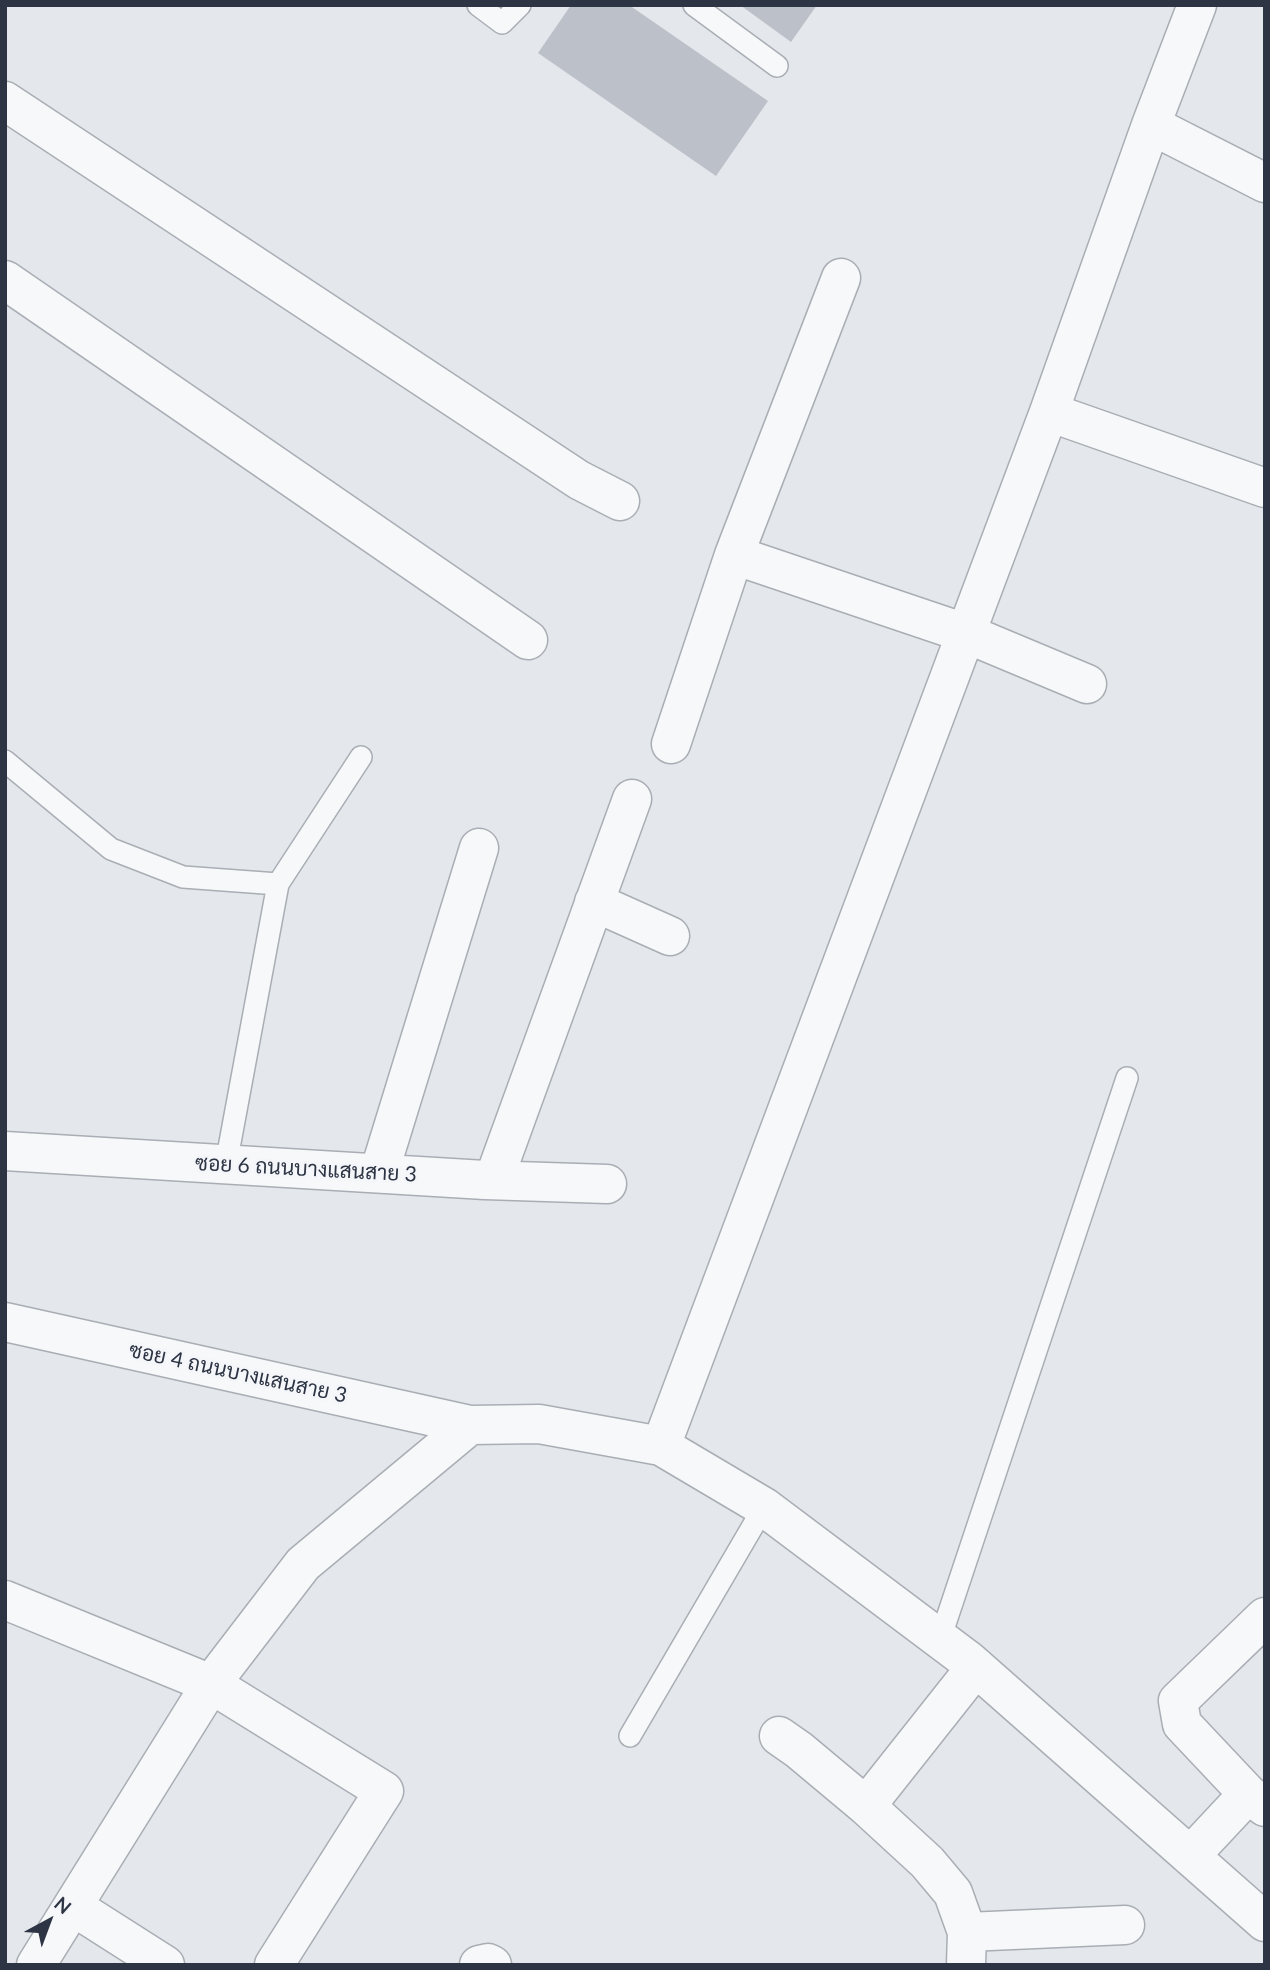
<!DOCTYPE html>
<meta charset="utf-8">
<style>
body{margin:0}
#map{position:relative;width:1270px;height:1970px;overflow:hidden;background:#e4e7eb;font-family:Lato,sans-serif}
canvas{display:block}
.frame{position:absolute;inset:0;border:7px solid #2d3443;pointer-events:none}
.north{position:absolute;left:14px;top:1886px;width:70px;height:70px;-webkit-text-stroke:5px #f4f6f9;paint-order:stroke;rotate:41deg;font-size:19px;font-weight:700;line-height:28px;text-align:center;color:#2d3443}
.north::after{content:'';display:block;margin:auto;width:24px;height:32px;background:#2d3443;clip-path:polygon(50% 0,100% 100%,50% 72%,0 100%)}
</style>
<div id="map">
<canvas width="1270" height="1970"></canvas>
<div class="frame"></div>
<div class="north">N</div>
</div>
<script>
const c = document.querySelector('canvas').getContext('2d');
c.lineJoin = 'round';
function fill(path, color) { c.fillStyle = color; c.fill(path, 'evenodd'); }
const toPath = rows => new Path2D(rows.map(r => 'M' + r).join(''));
function trace(path, color, width, dash) { c.strokeStyle = color; c.lineWidth = width; c.lineCap = dash ? 'butt' : 'round'; c.setLineDash(dash || []); c.stroke(path); }
function label(font, color, halo, rows, align = 'center') {
  c.font = font + ' Lato,Sarabun,sans-serif'; c.lineWidth = 6; c.setLineDash([]); c.textBaseline = 'middle'; c.strokeStyle = halo; c.fillStyle = color; for (const [text, x, y, turn = 0] of rows) {
    c.save(); c.translate(x, y); c.rotate((+turn || 0) * Math.PI / 180); c.textAlign = isNaN(turn) ? turn : align; if (halo) c.strokeText(text, 0, 0); c.fillText(text, 0, 0); c.restore();
  }
}
fill(toPath([
 [571,5,629,5,768,101,716,176,538,53],
 [740,5,817,5,791,42]
]), '#bcc0c8');
const service = toPath([
 [478,5,502,23,520,5],
 [694,5,777,66],
 [5,761,111,849,183,877,278,884],
 [226,1164,278,884,361,757],
 [940,1639,1127,1078],
 [630,1736,764,1507]
]);
const minor = toPath([
 [5,101,579,480,620,501],
 [1151,125,1265,183],
 [5,280,528,640],
 [1049,412,1265,488],
 [734,555,965,633,1087,684],
 [671,744,734,555,841,278],
 [594,902,670,936],
 [5,1151,485,1180,607,1184],
 [379,1173,479,848],
 [494,1179,632,799],
 [5,1322,470,1425],
 [661,1446,1049,412,1151,125,1197,5],
 [5,1600,211,1684,384,1791,274,1965],
 [1265,1617,1178,1701,1182,1724,1248,1794,1265,1807],
 [779,1736,799,1750,866,1806],
 [1190,1856,1248,1794],
 [74,1907,165,1965],
 [967,1932,1125,1925],
 [36,1965,211,1684,303,1564,470,1425,539,1424,661,1446,764,1507,969,1661,1265,1922],
 [479,1965,488,1963,492,1965],
 [966,1965,967,1932,953,1893,927,1862,866,1806,976,1667]
]);
trace(service, '#a9aeb5', 24);
trace(minor, '#a9aeb5', 41);
trace(service, '#f7f8fa', 21);
trace(minor, '#f7f8fa', 38);
label('21px', '#2d3443', '#f4f6f9', [
 ["ซอย 6 ถนนบางแสนสาย 3",306,1169,3],
 ["ซอย 4 ถนนบางแสนสาย 3",238,1373,12]
]);
</script>
